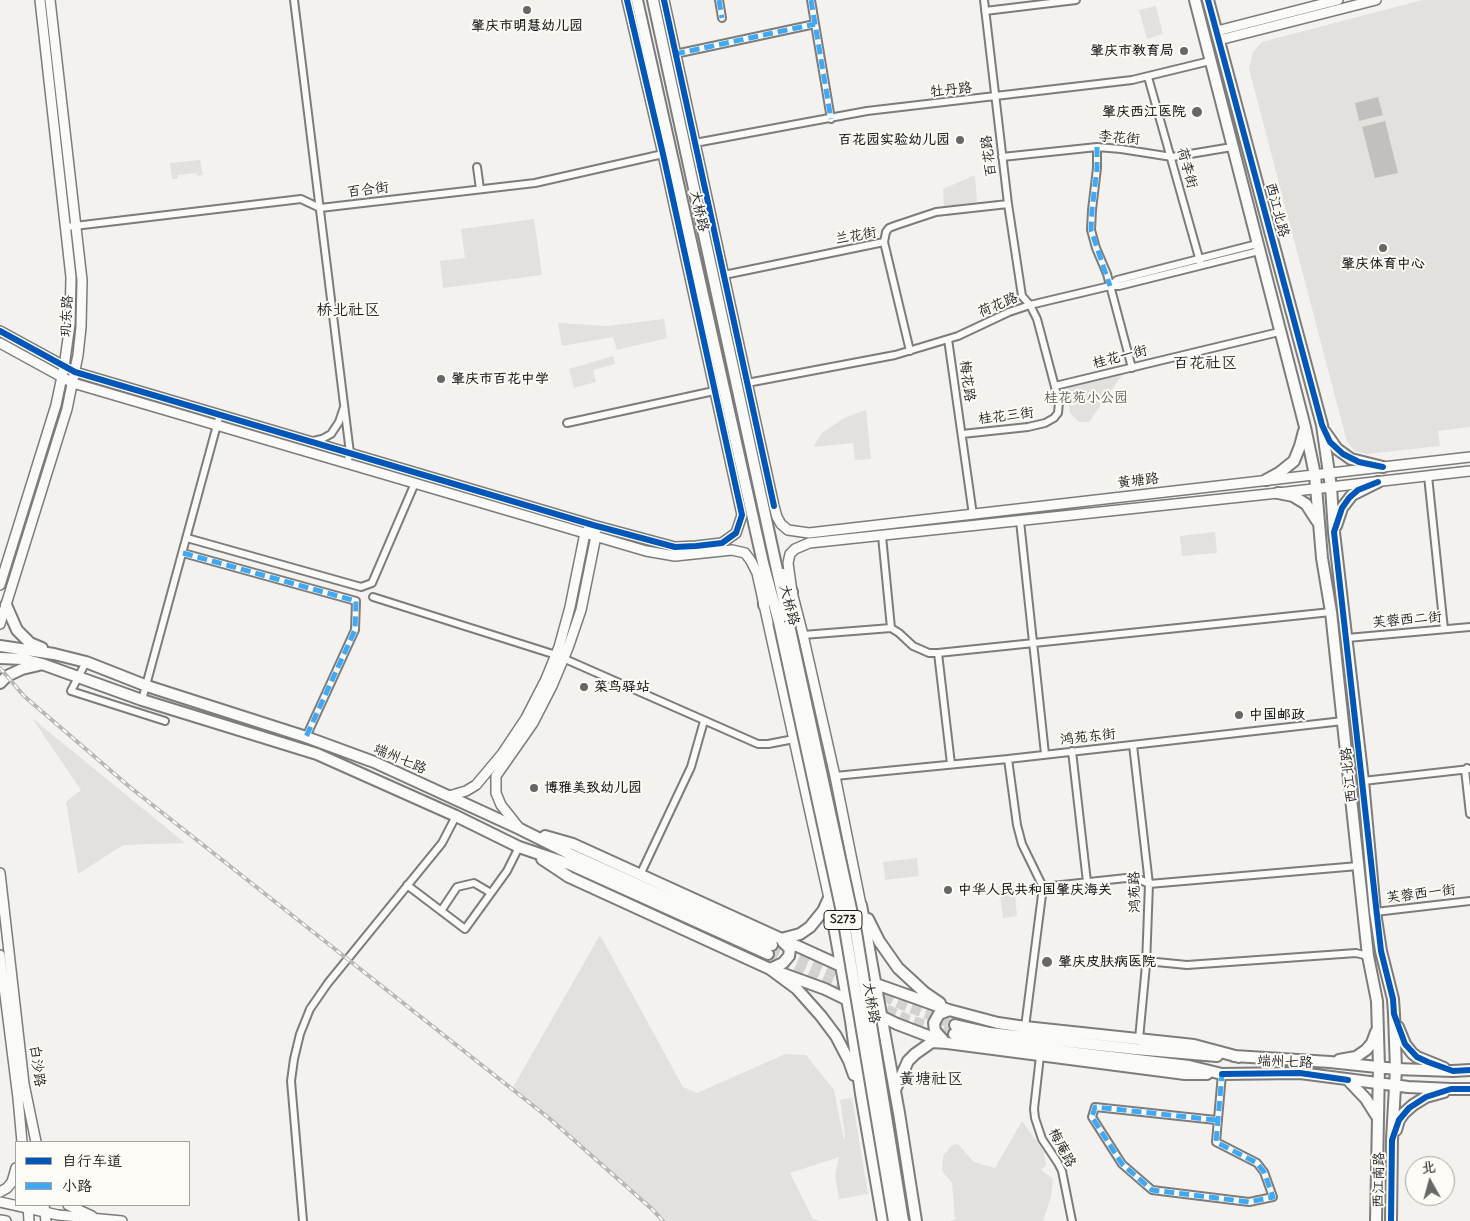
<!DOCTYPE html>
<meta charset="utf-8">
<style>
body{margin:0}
#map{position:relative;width:1470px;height:1221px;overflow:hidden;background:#f3f2ef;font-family:Delius,"LXGW WenKai TC",sans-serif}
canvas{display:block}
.legend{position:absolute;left:15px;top:1141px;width:175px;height:65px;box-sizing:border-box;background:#fdfcf7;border:1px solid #a3a29f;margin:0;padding:6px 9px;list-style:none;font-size:15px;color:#1c1c1c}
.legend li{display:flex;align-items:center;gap:10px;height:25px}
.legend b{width:25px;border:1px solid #a3a29f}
.north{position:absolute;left:1405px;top:1156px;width:50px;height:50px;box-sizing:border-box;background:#fdfcf7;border:1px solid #a3a29f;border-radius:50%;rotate:353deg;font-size:14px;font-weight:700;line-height:20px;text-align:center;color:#1c1c1c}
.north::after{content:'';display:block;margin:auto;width:18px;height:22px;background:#676766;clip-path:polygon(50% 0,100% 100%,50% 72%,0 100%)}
</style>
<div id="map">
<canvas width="1470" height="1221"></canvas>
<ul class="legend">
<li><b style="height:6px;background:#0057b8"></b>自行车道</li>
<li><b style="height:6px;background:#3fa9f5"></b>小路</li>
</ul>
<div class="north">北</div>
</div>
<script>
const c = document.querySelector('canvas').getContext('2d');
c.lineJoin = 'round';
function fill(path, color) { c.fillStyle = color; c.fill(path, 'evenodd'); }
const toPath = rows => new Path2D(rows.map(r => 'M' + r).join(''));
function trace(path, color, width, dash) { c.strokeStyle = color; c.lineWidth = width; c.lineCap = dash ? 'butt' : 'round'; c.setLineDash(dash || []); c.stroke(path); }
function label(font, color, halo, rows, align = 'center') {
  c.font = font + ' Delius,"LXGW WenKai TC",sans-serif'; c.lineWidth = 4; c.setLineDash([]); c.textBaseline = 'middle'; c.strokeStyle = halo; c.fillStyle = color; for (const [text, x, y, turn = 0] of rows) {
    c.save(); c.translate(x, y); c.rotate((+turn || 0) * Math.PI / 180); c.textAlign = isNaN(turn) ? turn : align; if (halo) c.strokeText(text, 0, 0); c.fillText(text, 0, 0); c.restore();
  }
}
fill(toPath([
 [1422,0,1470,0,1470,427,1438,431,1440,446,1367,454,1355,451,1347,442,1249,69,1253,52,1262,42],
 [1156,6,1163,34,1147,39,1139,10],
 [200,160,203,175,198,176,196,173,178,175,178,179,172,179,170,163],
 [975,175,977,202,944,207,943,189],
 [534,219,542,275,443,288,440,261,465,258,461,229],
 [664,319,667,338,617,350,613,337,562,346,558,323,607,326],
 [613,356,615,364,593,370,596,382,574,388,569,369],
 [1125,371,1089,422,1079,422,1070,413,1067,386],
 [866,410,871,459,855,460,853,443,813,447,822,433,844,418],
 [1215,532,1217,553,1182,556,1180,536],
 [32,718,185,843,123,845,78,874,66,802,81,790],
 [917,858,919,876,885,880,883,862],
 [1014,885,1017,916,1003,918,999,886],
 [600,935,683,1087,697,1093,785,1054,806,1055,834,1090,844,1140,845,1136,840,1100,852,1098,868,1194,839,1199,835,1175,839,1157,790,1173,813,1219,820,1221,663,1221,653,1210,550,1119,512,1089],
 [1022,1121,1044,1152,1046,1165,1041,1170,1053,1179,1051,1197,1043,1221,950,1221,955,1219,952,1183,942,1171,943,1156,952,1145,958,1144,974,1162,995,1168]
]), '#e2e1dd');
fill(toPath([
 [1378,97,1383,115,1359,121,1355,103],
 [1385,121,1398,173,1375,178,1362,127]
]), '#c1c0bc');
trace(toPath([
 [772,945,848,980],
 [768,954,851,993],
 [870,990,900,1004,955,1025],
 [873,1003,907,1019,954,1034]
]), '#d3d2cf', 10, [10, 5]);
const street = toPath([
 [294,0,350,453,347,463],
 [719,0,722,18],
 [811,0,831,119],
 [985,11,1076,0],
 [675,54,815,24],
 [1148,77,1201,265],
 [695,143,867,111,1132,80,1210,61],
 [1097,147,1097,168,1092,210,1091,230,1096,248,1107,274,1132,368],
 [1002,157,1097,147,1121,149,1172,157,1232,147],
 [477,167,480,189],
 [66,227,301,199,320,208,535,183,663,154],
 [724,275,884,242],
 [1110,286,1117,280,1257,244],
 [948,339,973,515],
 [910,351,884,242,886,232,889,228,897,225,936,212,1008,204],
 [747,383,895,355,958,336,1009,312,1030,305,1110,286,1119,286,1259,251],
 [1055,386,1279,332],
 [567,423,714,391],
 [962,434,1028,427,1045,423,1054,418,1058,413,1059,402,1037,319,1030,305,1022,296,1008,204,984,0],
 [313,441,322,439,331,434,339,422,344,407],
 [1428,476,1444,629],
 [1020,521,1045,754],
 [882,536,891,628],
 [187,538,361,587,372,583,415,483],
 [183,553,356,601,355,630,306,737],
 [373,597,556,655,758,744,768,744,794,739],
 [803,635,891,628,899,633,913,646,929,653,938,653,1331,612],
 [1347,638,1470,627],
 [938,653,951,764],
 [86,662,71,691,165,721],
 [142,700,220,414],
 [1133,745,1149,884,1146,965,1139,1039],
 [1072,751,1087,882],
 [1008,759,1017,825,1022,844,1043,887,1025,1027],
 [1467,768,1465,770,1470,814],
 [835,776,1008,759,1343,721],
 [1363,781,1470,769],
 [640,875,691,767,704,721],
 [407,885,465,929,507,871,519,847],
 [1043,887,1126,878,1141,880,1149,884,1358,866],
 [441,911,457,887,474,883,491,893],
 [1375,912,1470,901],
 [1146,961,1187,965,1356,953,1368,956],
 [1040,1056,1034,1109,1035,1118,1042,1139,1058,1163,1062,1171,1072,1221],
 [1216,1120,1095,1107,1092,1117,1122,1164,1152,1190,1249,1202,1273,1197,1264,1172,1257,1163,1216,1142,1222,1074],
 [303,1221,291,1081,294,1059,300,1034,310,1009,328,983,442,843,456,816]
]);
const secondary = toPath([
 [664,0,774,506,777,517,781,524,788,530,809,533,1470,457],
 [1217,31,1338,0],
 [1219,40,1376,0],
 [0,331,75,372,593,525,675,547,696,546,722,543,736,533,742,515,663,154,627,0],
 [0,343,73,383,646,551,675,556,732,550,745,553,751,561,757,573,829,898],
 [0,585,56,405,64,367,70,324,71,277,40,0],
 [0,624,67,409,78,355,81,327,82,280,50,0],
 [449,796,466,791,476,785,502,754,526,718,546,679,559,647,570,607,585,533,588,530],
 [520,829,501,805,496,793,496,776,533,723,552,686,568,648,581,610,596,536,595,531],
 [0,873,24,1084,36,1142],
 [861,905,835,776,803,635,792,592,788,563,790,554,795,549,809,543,1278,493,1470,471],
 [0,955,18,1098,22,1142],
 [0,1192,7,1188,12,1182,16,1168],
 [0,1202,58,1215,122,1221],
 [28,1205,29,1221],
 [44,1205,46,1221],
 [68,1205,92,1216],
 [0,1220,6,1221]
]);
const primary = toPath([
 [637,0,763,563,779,622],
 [653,0,789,625],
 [1195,0,1305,427,1315,475,1322,558,1331,612,1368,956,1377,1001,1379,1067,1376,1221],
 [1208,0,1322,425,1331,487,1334,532,1363,781,1375,912,1381,951,1393,999,1394,1014,1396,1069,1392,1140,1391,1221],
 [1325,432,1337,449,1351,459,1383,467],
 [1266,480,1279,473,1294,461,1300,446,1304,431],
 [1278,493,1293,496,1306,504,1317,521],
 [1336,526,1342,508,1352,495,1378,482],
 [783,574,792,592],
 [763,579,764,605],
 [6,605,17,630,30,643,42,648],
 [0,646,54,654,86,662,147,686,306,737,374,762,520,829,570,854,772,945],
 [0,658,23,659,42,664,142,700,317,754,456,816,519,847,569,864,768,954],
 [0,683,7,676,22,669,39,665],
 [545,836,573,844,841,966,876,984,949,1010,998,1023,1025,1027,1194,1045,1239,1057],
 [542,859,569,877,770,969,825,989,897,1024,947,1043],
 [829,898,851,1021,861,1094,883,1221],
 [861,905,899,1113,916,1221],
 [868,919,879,941,898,968,924,992,940,1003],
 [781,939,800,934,810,927,823,911,829,898],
 [783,942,790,949,789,956,783,963,770,969,797,989,821,1016,836,1036,849,1061,854,1075],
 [955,1025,990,1033,1025,1037,1135,1049,1217,1056],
 [1398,1027,1405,1044,1412,1053,1417,1057,1444,1068],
 [954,1034,1043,1049,1189,1066,1222,1074,1300,1073,1408,1087,1451,1089,1470,1089],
 [943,1040,935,1031,934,1023,939,1014,949,1010],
 [1234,1056,1330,1062,1396,1069,1453,1071,1470,1070],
 [1339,1060,1356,1057,1366,1050,1372,1043,1376,1032],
 [1348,1080,1366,1099,1376,1115],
 [895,1090,908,1061,915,1054,932,1042,947,1043,1185,1074,1207,1074],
 [1396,1130,1399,1120,1404,1113,1413,1105,1426,1097,1444,1092]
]);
trace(street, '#7d7c7b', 10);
trace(secondary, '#7d7c7b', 12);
trace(primary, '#7d7c7b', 14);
trace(street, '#fafaf8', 6);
trace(secondary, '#fafaf8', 9);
trace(primary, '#fafaf8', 10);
const rail = toPath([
 [0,668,24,696,131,788,550,1119,653,1210,663,1221]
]);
trace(rail, '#b8b7b6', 4);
trace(rail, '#fdfcf7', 2, [5.5]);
const primaryBridge = toPath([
 [779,622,843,917,894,1221],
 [789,625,856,932,903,1221]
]);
trace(primaryBridge, '#7d7c7b', 14, []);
trace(primaryBridge, '#fafaf8', 10);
trace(toPath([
 [719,0,722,18],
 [811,0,831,119],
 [675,54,815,24],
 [1097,147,1097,168,1092,210,1091,230,1110,286],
 [183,553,356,601,355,630,306,737],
 [1216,1120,1095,1107,1092,1117,1122,1164,1152,1190,1249,1202,1273,1197,1264,1172,1257,1163,1216,1142,1222,1074]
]), '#3fa9f5', 5, [10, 5]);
trace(toPath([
 [664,0,774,506],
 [1208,0,1322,425,1330,442,1343,454,1359,462,1383,467],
 [0,331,75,372,593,525,675,547,696,546,722,543,736,533,742,515,663,154,627,0],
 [1378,482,1358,490,1349,498,1342,508,1334,532,1381,951,1393,999,1394,1014,1405,1044,1417,1057,1428,1062,1453,1071,1470,1070],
 [1222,1074,1300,1073,1348,1080],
 [1391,1221,1392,1140,1399,1120,1409,1108,1426,1097,1451,1089,1470,1089]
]), '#0057b8', 6);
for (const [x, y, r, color] of [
 [527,10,5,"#676766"],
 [1184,51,5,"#676766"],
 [1197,112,6,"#676766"],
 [960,140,5,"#676766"],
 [1383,248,5,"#676766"],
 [441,379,5,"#676766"],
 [584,687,5,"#676766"],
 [1239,715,5,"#676766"],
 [534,788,5,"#676766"],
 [948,890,5,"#676766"],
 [1047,962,6,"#676766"]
]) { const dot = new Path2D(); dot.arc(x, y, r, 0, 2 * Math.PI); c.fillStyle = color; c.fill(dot); trace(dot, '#fdfcf7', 2); }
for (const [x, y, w] of [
 [843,920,38]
]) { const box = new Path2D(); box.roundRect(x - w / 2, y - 9.5, w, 19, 4); c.fillStyle = '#fdfcf7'; c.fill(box); trace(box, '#1c1c1c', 1); }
label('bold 12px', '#1c1c1c', null, [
 ["S273",843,920]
]);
label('bold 14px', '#1c1c1c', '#fdfcf7', [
 ["肇庆市明慧幼儿园",527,26,"center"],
 ["肇庆市教育局",1174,51,"right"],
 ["肇庆西江医院",1186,112,"right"],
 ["百花园实验幼儿园",950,140,"right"],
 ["肇庆体育中心",1383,264,"center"],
 ["肇庆市百花中学",451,379],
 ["菜鸟驿站",594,687],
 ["中国邮政",1249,715],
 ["博雅美致幼儿园",544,788],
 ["中华人民共和国肇庆海关",958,890],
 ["肇庆皮肤病医院",1058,962]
], 'left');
label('14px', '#1c1c1c', '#fdfcf7', [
 ["牡丹路",951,90,-6],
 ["李花街",1119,138,5],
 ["百花路",989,156,-97],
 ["荷李街",1187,168,75],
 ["百合街",368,190,-7],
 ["西江北路",1277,210,75],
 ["大桥路",699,211,77],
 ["兰花街",856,236,-10],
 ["荷花路",998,305,-23],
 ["玑东路",67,316,-87],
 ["桂花一街",1120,357,-14],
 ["梅花路",967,381,82],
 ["桂花三街",1006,416,-7],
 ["黄塘路",1138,481,-7],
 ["大桥路",789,605,75],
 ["芙蓉西二街",1407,620,-5],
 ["鸿苑东街",1088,737,-6],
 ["端州七路",400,759,23],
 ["西江北路",1349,775,-96],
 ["鸿苑路",1135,892,-91],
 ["芙蓉西一街",1421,894,-7],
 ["大桥路",871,1003,80],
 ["端州七路",1285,1062,2],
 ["白沙路",37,1066,82],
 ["梅庵路",1062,1148,62],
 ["西江南路",1379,1180,-89]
]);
label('14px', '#5c5c5b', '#fdfcf7', [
 ["桂花苑小公园",1086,398]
]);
label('16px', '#1c1c1c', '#fdfcf7', [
 ["桥北社区",348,310],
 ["百花社区",1205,363],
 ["黄塘社区",931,1079]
]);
</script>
